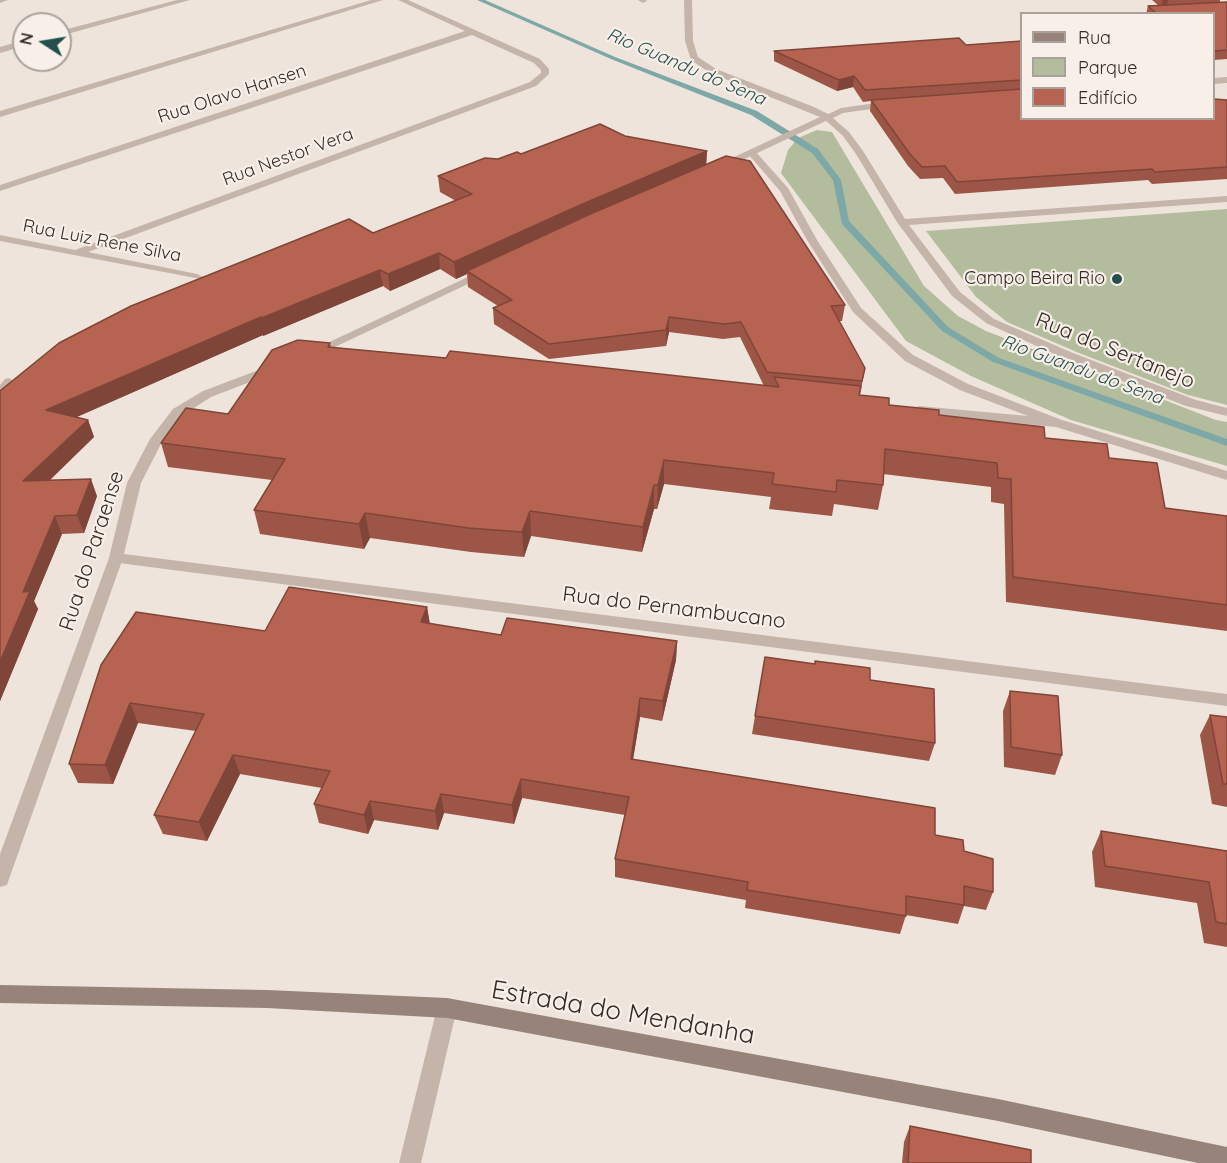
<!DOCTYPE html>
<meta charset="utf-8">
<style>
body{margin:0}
#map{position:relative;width:1227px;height:1163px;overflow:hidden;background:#eee4dc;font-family:Quicksand,sans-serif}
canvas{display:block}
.legend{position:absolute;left:1020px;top:12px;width:195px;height:108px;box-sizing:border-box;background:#f7efe8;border:2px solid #a9a19b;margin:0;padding:8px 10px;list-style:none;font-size:18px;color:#332b28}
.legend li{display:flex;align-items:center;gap:12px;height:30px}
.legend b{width:30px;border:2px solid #a9a19b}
.north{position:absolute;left:12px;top:12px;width:60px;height:60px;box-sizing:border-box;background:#f7efe8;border:2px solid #a9a19b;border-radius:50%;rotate:282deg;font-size:16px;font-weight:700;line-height:24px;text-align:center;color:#332b28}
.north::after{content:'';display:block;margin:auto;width:21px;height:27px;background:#234f4f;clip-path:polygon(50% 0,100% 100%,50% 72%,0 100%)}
</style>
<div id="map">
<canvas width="1227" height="1163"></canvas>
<ul class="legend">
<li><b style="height:8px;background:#98837b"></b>Rua</li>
<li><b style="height:16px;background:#b4bc9e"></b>Parque</li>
<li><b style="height:16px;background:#b76352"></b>Edifício</li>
</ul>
<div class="north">N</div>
</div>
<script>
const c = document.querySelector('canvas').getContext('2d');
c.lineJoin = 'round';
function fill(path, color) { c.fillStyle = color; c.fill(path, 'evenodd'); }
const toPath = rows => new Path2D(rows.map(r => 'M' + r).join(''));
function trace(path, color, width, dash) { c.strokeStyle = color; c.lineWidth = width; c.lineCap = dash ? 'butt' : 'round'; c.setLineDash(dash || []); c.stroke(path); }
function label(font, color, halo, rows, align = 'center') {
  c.font = font + ' Quicksand,sans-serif'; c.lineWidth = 4.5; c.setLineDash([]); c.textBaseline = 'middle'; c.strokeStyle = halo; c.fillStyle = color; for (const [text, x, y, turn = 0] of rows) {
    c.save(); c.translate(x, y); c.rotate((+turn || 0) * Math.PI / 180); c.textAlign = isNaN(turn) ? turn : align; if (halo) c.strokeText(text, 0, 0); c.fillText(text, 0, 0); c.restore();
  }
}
fill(toPath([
 [817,130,832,132,924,286,958,316,986,331,1216,420,1227,422,1227,466,1071,420,971,376,906,341,781,173,788,150,798,138],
 [1227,209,1227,405,1188,395,1079,353,1007,322,976,297,926,231]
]), '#b4bc9e');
fill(toPath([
 [477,0,485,0,615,57,757,111,818,149,841,180,849,221,948,327,999,358,1227,439,1227,446,993,362,942,331,842,224,833,180,812,153,751,115,611,59,477,0]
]), '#7ea8a7');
fill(toPath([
 [638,0,646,0,647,1,643,3,638,0]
]), '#c5b4a9');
fill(toPath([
 [0,0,8,0,0,3,0,0],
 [177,0,190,0,60,36,60,31,177,0],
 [371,0,383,0,0,117,0,111,371,0],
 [398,0,408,0,540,59,549,69,549,74,536,86,88,252,197,274,203,277,201,279,0,241,0,235,75,250,509,90,530,82,541,73,541,70,534,63,472,35,0,191,0,185,465,31,398,0],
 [24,40,24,46,0,53,0,47,24,40],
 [1227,77,1227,83,1214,84,1214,78,1227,77],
 [890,101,893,102,893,106,843,113,833,118,849,132,863,151,905,219,1227,196,1227,202,909,225,960,292,994,319,1073,353,1196,400,1227,408,1227,416,1186,406,1065,359,986,323,952,296,897,222,856,154,843,136,822,117,841,108,890,101],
 [749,151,755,151,788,188,817,240,861,308,913,355,968,384,1062,420,1227,471,1227,480,1056,427,914,413,913,410,919,406,1028,416,960,390,905,361,853,312,807,240,780,191,749,155,749,151],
 [9,378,15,382,4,397,0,398,0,385,5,379,9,378],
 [116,553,1227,694,1227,706,111,562,109,558,111,554,116,553],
 [447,998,454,1001,457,1008,421,1163,399,1163,437,1008,440,1001,447,998]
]), '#c5b4a9');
fill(toPath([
 [684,0,692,0,693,41,698,57,716,69,814,107,830,115,830,119,723,169,717,169,717,165,820,117,710,73,691,60,685,41,684,0],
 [485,269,489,270,489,274,318,355,310,355,308,352,485,269],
 [272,365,276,366,278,369,276,372,211,397,183,415,163,440,141,483,123,558,9,879,7,885,0,887,0,854,109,558,127,483,150,439,173,409,203,391,272,365]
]), '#c5b4a9');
fill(toPath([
 [0,985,267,990,447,998,998,1099,1227,1147,1227,1163,1198,1163,998,1121,447,1018,267,1008,0,1003,0,985]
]), '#98837b');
fill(toPath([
 [1152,0,1220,0,1220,2,1227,2,1227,59,1214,60,1214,14,1146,14,1148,6,1158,5],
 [1022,41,1022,118,1227,100,1227,179,1152,184,1148,180,955,194,943,178,920,179,908,166,870,111,871,101,863,102,853,87,837,91,774,61,774,51,966,45],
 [625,136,707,151,706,165,845,305,842,321,839,321,865,368,860,395,889,405,1045,438,1109,458,1165,508,1227,516,1227,631,1006,602,1004,504,991,502,991,487,883,474,883,485,878,510,834,504,832,516,769,509,771,497,664,484,657,509,654,509,642,552,531,536,524,557,471,552,370,538,364,549,260,534,254,510,272,480,168,467,161,443,228,414,330,343,331,347,446,358,764,386,740,337,723,339,669,332,666,346,549,359,494,324,493,308,498,306,468,287,467,274,456,279,440,269,390,291,383,286,263,336,263,335,76,417,88,420,94,437,50,480,97,496,84,533,62,534,34,601,38,609,0,701,0,391,373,233,456,201,440,192,438,176,498,159,521,154],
 [427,607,430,624,501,635,677,641,676,660,662,721,640,717,633,759,935,835,964,851,993,892,986,910,964,906,958,924,906,915,900,934,745,908,746,900,615,877,615,859,625,815,522,798,514,824,444,813,438,830,374,820,368,834,319,823,314,804,322,788,240,774,207,841,163,834,154,815,196,731,138,723,113,784,78,783,69,764,101,665,265,631],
 [870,680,935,743,929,761,752,734,755,716],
 [1010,691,1062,755,1055,775,1004,767,1003,711],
 [1210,715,1227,717,1227,807,1212,804,1200,735],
 [1101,831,1227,851,1227,947,1204,943,1197,903,1095,887,1092,852],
 [910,1126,1031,1163,902,1163,904,1142]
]), '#9d5547');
fill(toPath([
 [1163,0,1168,0,1167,5,1161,8],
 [854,76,853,87,837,91,839,80],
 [707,151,706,167,467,271,467,274,456,279,454,262,578,206],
 [439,253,440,269,390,291,388,274],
 [380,270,383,286,263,336,263,335,52,428,46,410,261,317],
 [669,317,669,332,666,346,666,330],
 [88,420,94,437,30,499,23,481],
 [664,460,664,484,657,509,658,485],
 [91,479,97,496,84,533,77,515],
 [654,485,654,509,642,552,643,527],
 [530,511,531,536,524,557,522,532],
 [365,513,370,538,364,549,359,524],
 [55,516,62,534,34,601,38,609,0,701,0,662,23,592],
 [427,607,430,626,421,622],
 [677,641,676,660,662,721,663,701],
 [640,698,640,717,630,778,631,759],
 [130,703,138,723,113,784,105,765],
 [233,755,240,774,207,841,199,822],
 [521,779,522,798,514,824,512,805],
 [441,794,444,813,438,830,435,811],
 [370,801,374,820,368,834,364,815]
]), '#804539');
const building = toPath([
 [1227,2,1227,50,1214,51,1214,14,1157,14,1148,6,1227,2],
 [959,38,966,45,1022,41,1022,80,865,90,854,76,839,80,774,51,959,38],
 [1022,89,1022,118,1214,118,1214,99,1227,100,1227,167,1155,172,1152,169,957,182,945,166,922,167,910,154,871,100,1022,89],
 [600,124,625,136,707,151,578,206,454,262,439,253,388,274,380,270,259,319,261,317,46,410,88,420,23,481,91,479,77,515,55,516,23,592,30,591,0,662,0,391,59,343,131,306,349,219,373,233,472,194,438,176,485,158,498,159,517,152,521,154,600,124],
 [726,156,750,161,845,305,831,306,865,368,862,381,767,372,741,322,724,324,669,317,666,330,549,344,493,308,512,300,467,271,588,215,726,156],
 [298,340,330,343,328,347,446,358,450,351,779,387,774,377,861,386,859,395,889,398,889,405,939,410,939,415,1044,427,1045,438,1107,444,1109,458,1157,463,1165,508,1227,516,1227,605,1013,577,1011,479,998,478,997,463,885,449,883,485,837,480,836,492,772,484,774,473,664,460,658,485,654,485,643,527,530,511,522,532,468,528,365,513,359,524,254,510,285,459,161,443,186,408,228,414,272,350,298,340],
 [289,587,427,607,421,622,501,635,507,618,677,641,663,701,640,698,631,759,935,808,935,835,963,840,964,851,993,859,993,892,964,886,964,905,906,896,906,916,747,890,748,882,615,859,629,797,521,779,512,805,441,794,435,811,370,801,364,815,314,804,330,771,233,755,199,822,154,815,204,714,130,703,105,765,69,764,101,665,136,612,265,631,289,587],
 [765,657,815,664,815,661,870,668,870,680,934,689,935,743,755,716,765,657],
 [1010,691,1058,696,1062,755,1011,747,1010,691],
 [1210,715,1227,717,1227,784,1223,784,1210,715],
 [1101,831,1227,851,1227,924,1216,922,1209,882,1105,866,1101,831],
 [910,1126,1031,1150,1031,1163,908,1163,910,1126]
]);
fill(building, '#b76352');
trace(building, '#804539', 1.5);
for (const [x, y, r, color] of [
 [1117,279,6,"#234f4f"]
]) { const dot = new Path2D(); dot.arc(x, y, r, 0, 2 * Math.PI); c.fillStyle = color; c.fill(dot); trace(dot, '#f7efe8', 2); }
label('italic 18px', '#234f4f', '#f7efe8', [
 ["Rio Guandu do Sena",686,67,23],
 ["Rio Guandu do Sena",1082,370,20]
]);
label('18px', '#332b28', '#f7efe8', [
 ["Rua Olavo Hansen",232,94,-18],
 ["Rua Nestor Vera",288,157,-20],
 ["Rua Luiz Rene Silva",102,241,11]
]);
label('18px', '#332b28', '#f7efe8', [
 ["Campo Beira Rio",1105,279]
], 'right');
label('21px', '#332b28', '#f7efe8', [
 ["Rua do Sertanejo",1115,351,22],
 ["Rua do Paraense",92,551,-72],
 ["Rua do Pernambucano",674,608,7]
]);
label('26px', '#332b28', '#f7efe8', [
 ["Estrada do Mendanha",623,1013,10]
]);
</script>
